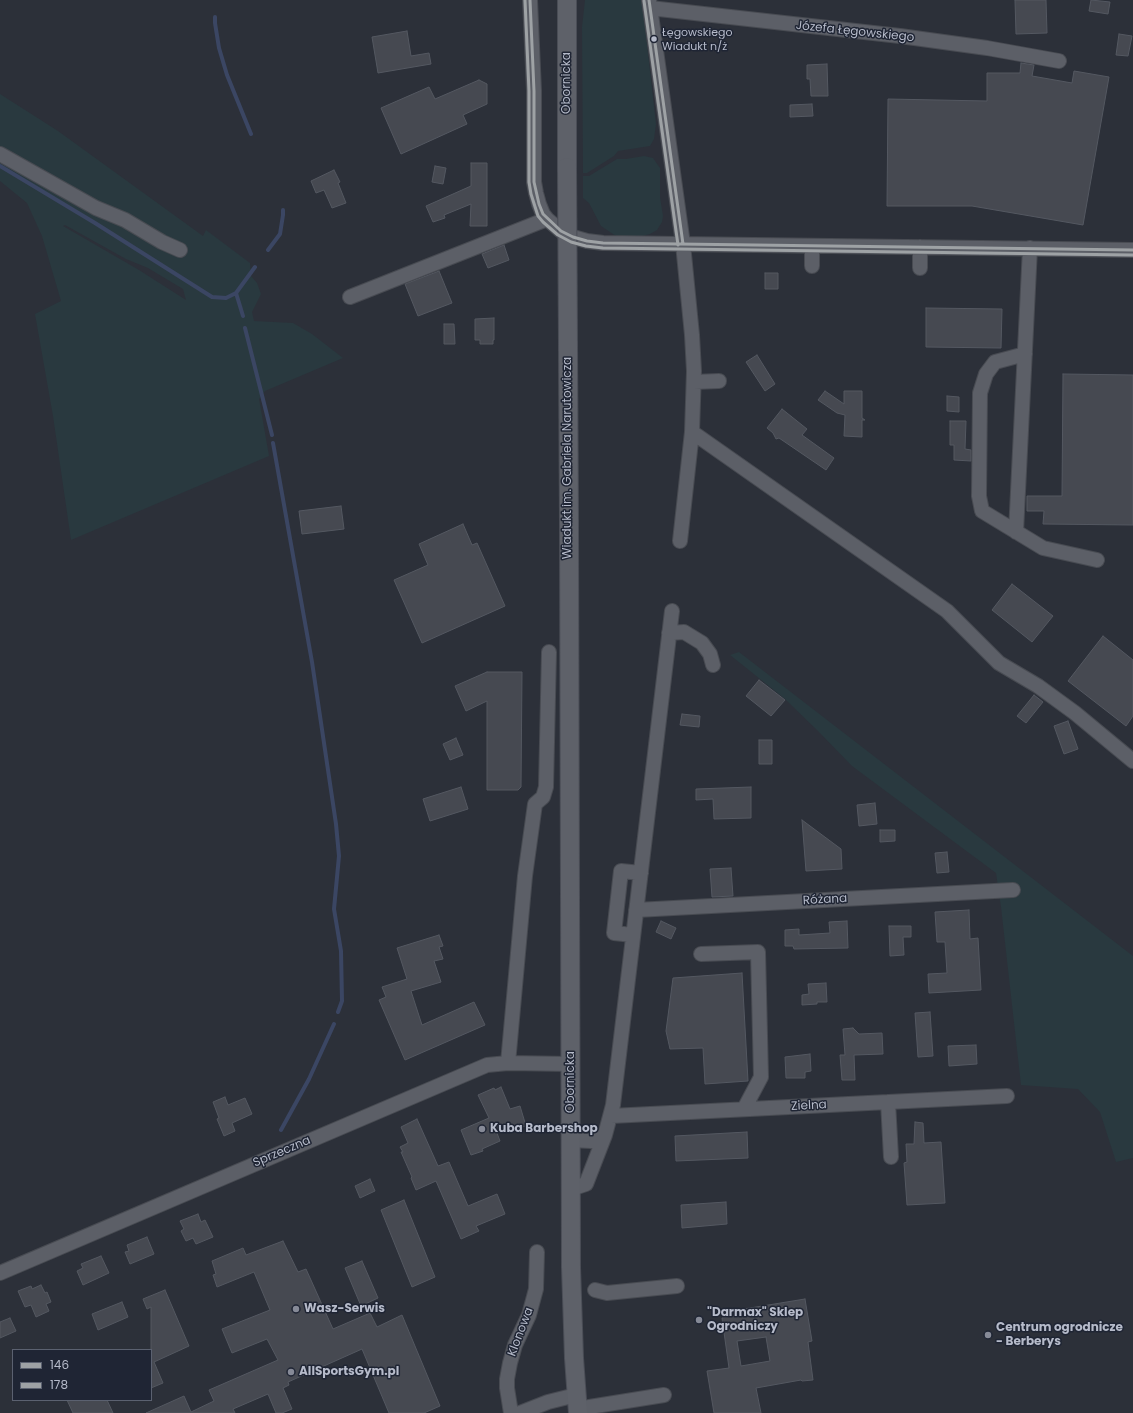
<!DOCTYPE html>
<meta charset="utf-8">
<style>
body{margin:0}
#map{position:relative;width:1133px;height:1413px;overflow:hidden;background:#2c3039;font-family:Poppins,sans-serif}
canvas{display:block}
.legend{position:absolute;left:12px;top:1349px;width:140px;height:52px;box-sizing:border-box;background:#1f2534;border:1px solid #5b6170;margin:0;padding:5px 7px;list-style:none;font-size:12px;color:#b6bbca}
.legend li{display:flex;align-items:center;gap:8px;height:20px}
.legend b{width:20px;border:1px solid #5b6170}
</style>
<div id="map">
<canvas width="1133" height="1413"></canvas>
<ul class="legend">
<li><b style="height:5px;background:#9ea2a5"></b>146</li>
<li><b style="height:5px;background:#9ea2a5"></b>178</li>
</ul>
</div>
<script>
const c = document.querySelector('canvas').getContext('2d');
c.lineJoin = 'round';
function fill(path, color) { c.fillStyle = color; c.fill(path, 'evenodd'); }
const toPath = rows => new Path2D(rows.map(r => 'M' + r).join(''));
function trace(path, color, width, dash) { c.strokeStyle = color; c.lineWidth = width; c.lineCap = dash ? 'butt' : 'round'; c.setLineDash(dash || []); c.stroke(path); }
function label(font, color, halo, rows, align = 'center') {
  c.font = font + ' Poppins,sans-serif'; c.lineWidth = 3; c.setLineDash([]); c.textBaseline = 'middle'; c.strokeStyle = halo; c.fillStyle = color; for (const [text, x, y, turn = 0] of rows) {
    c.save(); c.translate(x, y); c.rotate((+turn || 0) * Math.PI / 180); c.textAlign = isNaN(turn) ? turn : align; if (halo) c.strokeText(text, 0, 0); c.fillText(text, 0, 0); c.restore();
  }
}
fill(toPath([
 [585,0,642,0,656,124,654,139,650,146,618,151,614,156,587,173,583,173,582,27],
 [0,94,58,131,203,236,206,230,250,263,251,276,257,283,261,294,252,312,254,321,293,323,312,334,343,358,265,391,259,399,269,456,71,540,53,416,35,314,61,301,42,236,27,203,0,181],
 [65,225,126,259,148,268,183,289,186,300,139,270,63,226],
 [644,156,653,158,660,168,660,197,663,216,662,222,657,230,650,234,643,236,616,236,601,226,589,203,583,198,583,176,589,176,617,159,626,159],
 [739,652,1133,956,1133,1158,1116,1162,1100,1112,1078,1089,1021,1085,1001,907,996,873,852,766,818,731,785,699,730,655]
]), '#29393f');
trace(toPath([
 [215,17,215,23,219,48,227,75,251,134],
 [0,166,95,223,212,297,226,298,236,293],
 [268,250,280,234,283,215,283,210],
 [243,316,236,293,255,267],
 [245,328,272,435],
 [273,443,312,662,336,824,339,856,334,909,341,951,342,1001,338,1012],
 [281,1130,309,1079,334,1024]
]), '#3b4663', 4);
const building = toPath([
 [1015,0,1046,0,1047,33,1016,34,1015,0],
 [1091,0,1110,2,1108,14,1089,11,1091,0],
 [407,31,411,56,429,53,431,64,378,73,372,37,407,31],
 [1119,34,1132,36,1128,56,1116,55,1119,34],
 [1021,63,1034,65,1032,76,1072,83,1074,71,1109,77,1083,225,972,206,887,206,888,99,987,101,987,73,1020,73,1021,63],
 [827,64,828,96,811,96,810,79,807,79,807,65,827,64],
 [479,80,487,84,487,104,463,115,467,124,401,154,381,108,429,87,435,99,479,80],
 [812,104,813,116,790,117,790,105,812,104],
 [471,163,487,163,487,226,470,226,471,204,444,215,445,218,433,222,426,206,471,186,471,163],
 [435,166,446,168,443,184,432,182,435,166],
 [334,170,340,182,338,183,346,203,332,208,324,190,316,193,311,181,334,170],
 [504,245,509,260,488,268,482,254,504,245],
 [439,271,452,303,418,316,405,284,439,271],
 [765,273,778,273,778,289,765,289,765,273],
 [926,308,1002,309,1001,348,926,347,926,308],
 [494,318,494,340,493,340,493,344,480,344,480,340,475,340,475,319,494,318],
 [444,324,454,324,455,344,444,344,444,324],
 [757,355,775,384,765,391,746,362,757,355],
 [1063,374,1133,375,1133,525,1043,524,1044,511,1027,511,1027,496,1062,496,1063,374],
 [825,391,844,404,844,391,862,391,862,418,865,420,862,420,862,437,844,436,845,415,837,413,818,400,825,391],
 [947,396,959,397,959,412,947,411,947,396],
 [782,409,807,429,802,435,834,458,826,470,779,438,776,439,773,433,767,428,782,409],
 [950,421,966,421,965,449,971,450,971,461,954,460,954,445,950,445,950,421],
 [341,506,344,529,302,534,299,511,341,506],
 [463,524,472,545,477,543,505,606,422,643,394,580,428,565,419,544,463,524],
 [1012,584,1053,616,1032,642,992,610,1012,584],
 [1103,636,1133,660,1133,716,1126,726,1068,681,1103,636],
 [487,672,522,672,521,787,518,790,487,790,487,701,466,711,455,686,487,672],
 [759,680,785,700,771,716,746,696,759,680],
 [1034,695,1043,702,1026,723,1017,716,1034,695],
 [682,714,700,716,699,727,680,725,682,714],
 [1068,721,1078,749,1064,754,1054,726,1068,721],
 [456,738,463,755,450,760,443,744,456,738],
 [759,740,772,740,772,764,759,764,759,740],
 [461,787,468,809,430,821,423,799,461,787],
 [751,787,751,818,714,819,713,799,696,800,696,789,751,787],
 [875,803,877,824,859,826,857,805,875,803],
 [802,820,841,849,842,869,806,871,802,820],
 [880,830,895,830,895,841,880,842,880,830],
 [947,852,949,872,937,873,935,853,947,852],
 [731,868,733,896,712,897,710,869,731,868],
 [969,910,970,939,978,938,981,990,929,993,928,974,947,973,945,942,937,942,935,912,969,910],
 [661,921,676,928,671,939,656,932,661,921],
 [847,921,848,948,794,949,793,946,785,946,785,930,799,929,799,935,830,933,829,922,847,921],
 [889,926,911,926,911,937,903,937,904,955,890,956,889,926],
 [439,935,443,946,439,947,443,959,434,961,441,982,411,991,422,1025,474,1002,485,1025,405,1060,379,1000,386,997,382,987,407,979,397,948,439,935],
 [742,973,748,1081,705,1084,703,1048,670,1049,666,1031,673,978,742,973],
 [826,983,827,1002,817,1002,817,1004,802,1005,802,995,809,994,808,984,826,983],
 [930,1012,933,1056,918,1057,915,1013,930,1012],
 [853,1028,859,1034,882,1033,883,1054,854,1055,855,1080,842,1080,840,1055,845,1055,843,1029,853,1028],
 [976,1045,977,1064,949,1066,948,1046,976,1045],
 [810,1054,811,1071,805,1072,805,1078,786,1078,785,1057,810,1054],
 [501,1087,510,1109,520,1106,526,1126,497,1133,500,1141,482,1149,483,1151,471,1155,461,1130,489,1118,478,1095,494,1088,495,1090,501,1087],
 [225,1097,228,1105,245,1098,252,1114,232,1123,235,1131,224,1136,217,1119,219,1118,213,1102,225,1097],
 [417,1119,438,1166,449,1162,468,1206,497,1194,505,1214,476,1226,479,1231,461,1239,436,1181,416,1190,411,1178,412,1177,401,1152,403,1152,400,1147,408,1143,401,1127,417,1119],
 [915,1122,923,1123,924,1143,941,1142,945,1203,907,1205,904,1163,907,1162,906,1144,914,1144,915,1122],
 [747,1132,748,1158,676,1161,675,1136,747,1132],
 [370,1179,375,1191,360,1198,355,1186,370,1179],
 [404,1200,435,1277,412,1287,381,1210,404,1200],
 [726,1202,727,1224,682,1228,681,1205,726,1202],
 [198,1214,201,1222,205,1220,213,1237,196,1244,193,1238,186,1241,181,1231,184,1229,180,1221,198,1214],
 [147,1237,154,1254,130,1264,125,1252,129,1251,127,1245,147,1237],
 [283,1241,298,1272,306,1269,333,1329,370,1313,377,1327,402,1315,440,1406,424,1413,389,1413,362,1349,288,1382,289,1385,283,1388,292,1409,282,1413,276,1413,268,1394,233,1409,235,1413,146,1413,184,1396,191,1412,214,1401,209,1390,278,1360,267,1339,232,1353,222,1329,270,1310,254,1272,217,1287,213,1275,216,1274,212,1261,243,1248,246,1255,283,1241],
 [101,1256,109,1273,83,1285,77,1271,83,1268,81,1264,101,1256],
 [362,1261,378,1298,361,1306,345,1268,362,1261],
 [41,1285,45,1293,47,1292,51,1302,46,1304,49,1311,36,1317,31,1305,25,1307,18,1291,31,1286,32,1289,41,1285],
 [165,1290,189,1346,154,1362,163,1383,151,1388,151,1307,147,1309,143,1299,165,1290],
 [805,1299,812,1341,808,1342,813,1380,802,1381,801,1380,756,1388,761,1413,714,1413,707,1371,729,1368,722,1318,745,1314,744,1309,805,1299],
 [766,1337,770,1361,741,1366,737,1341,766,1337],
 [122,1302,128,1317,98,1330,92,1314,122,1302],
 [10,1318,16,1331,0,1338,0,1322,10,1318],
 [67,1400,107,1400,113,1413,73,1413,67,1400]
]);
fill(building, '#464951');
trace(building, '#545861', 1);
const minor = toPath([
 [530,0,534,91,534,182,536,193,539,204,543,214,547,219,561,231,573,237,587,241,603,243,1133,250],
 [649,0,683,244,692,335,694,371,692,432,680,541],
 [650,8,900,36,987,48,1059,61],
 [0,154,96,208,125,220,162,242,180,250],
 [812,266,812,246],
 [920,268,920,247],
 [350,297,547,219],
 [1025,354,995,362,986,374,980,393,979,496,982,511,1043,548,1097,560],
 [694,382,719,381],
 [692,432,947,611,999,663,1038,686,1075,713,1133,761],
 [1016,532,1030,248],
 [669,633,684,632,702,643,710,654,713,665],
 [636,910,1013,890],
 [633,935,614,933,621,871,641,873],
 [701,954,758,952,761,1077,744,1109],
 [508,1063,525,876,535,804,543,797,546,787,549,652],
 [888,1102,891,1157],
 [611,1116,1007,1096],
 [571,1140,591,1141,605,1135],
 [571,1189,586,1184,605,1135,613,1105,672,611],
 [0,1273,487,1065,508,1063,570,1064],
 [595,1290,607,1293,677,1286],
 [577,1409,664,1395],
 [511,1413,507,1388,507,1379,510,1363,515,1345,529,1315,536,1289,537,1252],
 [520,1413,548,1402,576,1395]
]);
const major = toPath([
 [567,0,567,167],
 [569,524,571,1267,574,1358,578,1413]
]);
trace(minor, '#484b52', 16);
trace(major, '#4a4d56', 20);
trace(minor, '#5c5f67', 14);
trace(major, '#5e6169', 18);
const majorBridge = toPath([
 [567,167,569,524]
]);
trace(majorBridge, '#4a4d56', 20, []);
trace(majorBridge, '#5e6169', 18);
trace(toPath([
 [530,0,534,91,534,182,539,204,543,214,561,231,573,237,587,241,603,243,1133,250],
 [649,0,683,244]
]), '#9ea2a5', 3);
trace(toPath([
 [525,0,529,91,529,182,531,194,538,216,543,222,558,235,571,242,586,246,603,248,1133,255],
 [644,1,678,245]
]), '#9ea2a5', 3);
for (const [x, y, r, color] of [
 [654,39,3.5,"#b6bbca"],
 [482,1129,4,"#868a97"],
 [296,1309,4,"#868a97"],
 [699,1320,4,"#868a97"],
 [988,1335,4,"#868a97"],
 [291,1372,4,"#868a97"]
]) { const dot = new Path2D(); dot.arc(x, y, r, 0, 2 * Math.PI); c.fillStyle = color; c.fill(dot); trace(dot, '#1f2534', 1.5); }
label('11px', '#b6bbca', '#1f2534', [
 ["Łęgowskiego",662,33],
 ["Wiadukt n/ż",662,47]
], 'left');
label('12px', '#b6bbca', '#1f2534', [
 ["Józefa Łęgowskiego",855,32,6],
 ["Obornicka",567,83,-90],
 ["Wiadukt im. Gabriela Narutowicza",568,458,-90],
 ["Różana",825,900,-3],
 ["Obornicka",571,1082,-90],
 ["Zielna",809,1106,-3],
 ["Sprzeczna",282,1152,-23],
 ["Klonowa",521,1332,-69]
]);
label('bold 12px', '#b6bbca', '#1f2534', [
 ["Kuba Barbershop",490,1129],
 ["Wasz-Serwis",304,1309],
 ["\"Darmax\" Sklep",707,1313],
 ["Ogrodniczy",707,1327],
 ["Centrum ogrodnicze",996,1328],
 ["- Berberys",996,1342],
 ["AllSportsGym.pl",299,1372]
], 'left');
</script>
